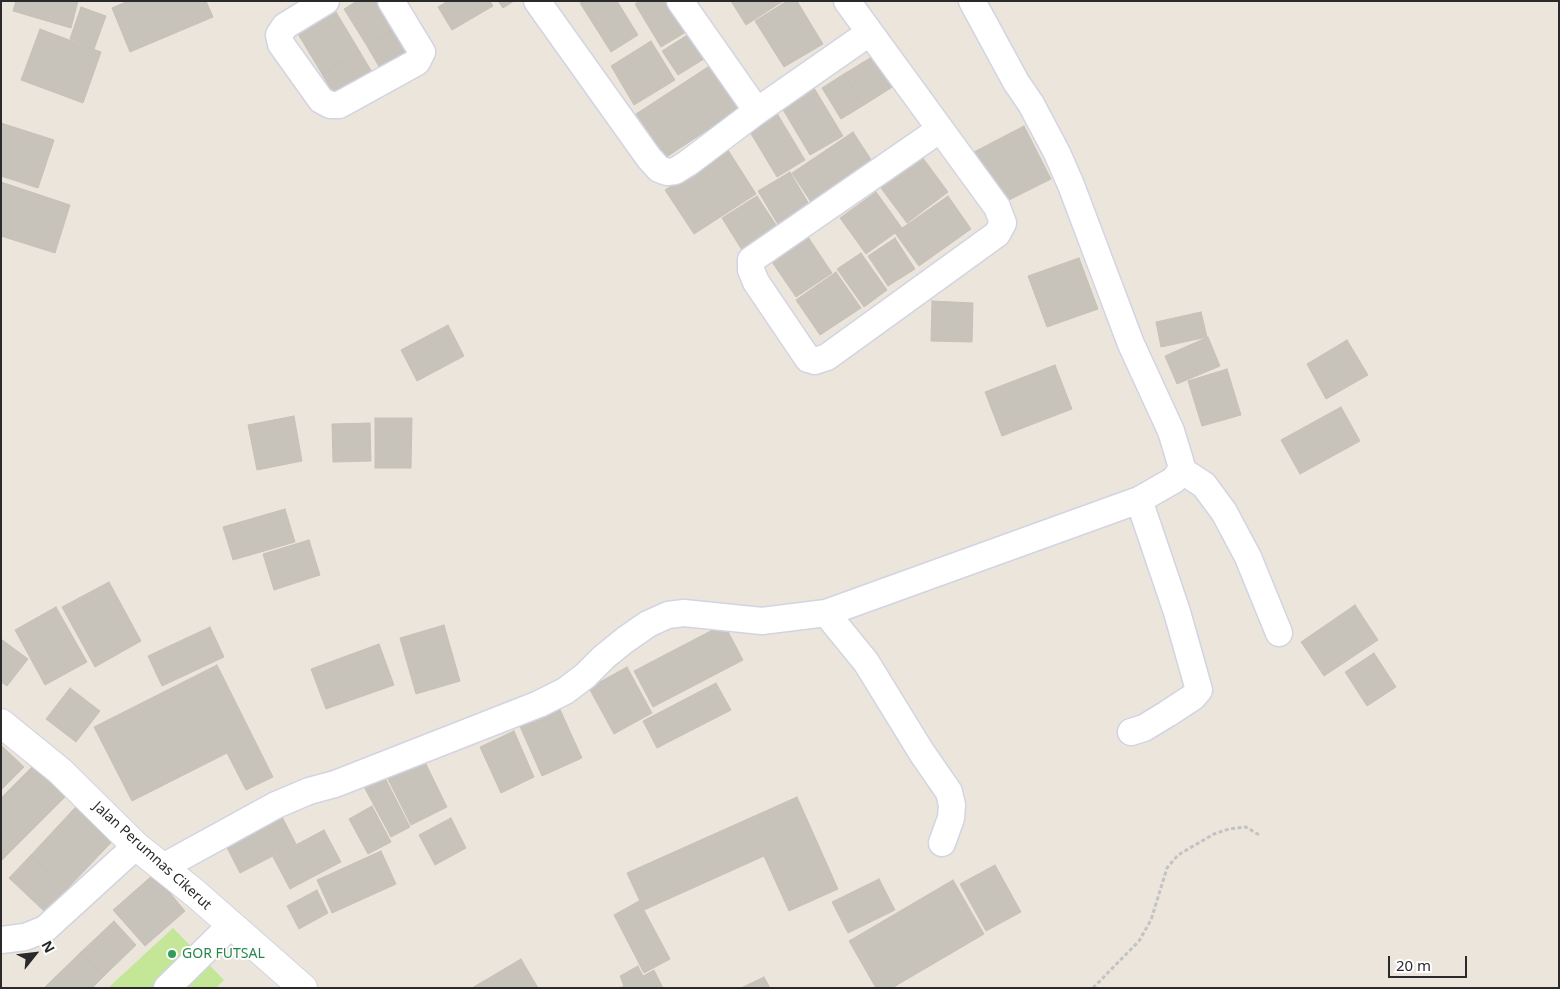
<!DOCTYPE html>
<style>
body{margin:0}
#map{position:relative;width:1560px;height:989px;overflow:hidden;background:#ebe5dc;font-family:"Noto Sans",sans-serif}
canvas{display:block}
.frame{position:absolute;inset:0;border:2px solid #2a2a2a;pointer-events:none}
.north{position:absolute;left:10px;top:929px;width:50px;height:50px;-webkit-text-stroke:4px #fff;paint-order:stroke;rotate:61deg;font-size:14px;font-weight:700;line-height:20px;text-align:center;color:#2a2a2a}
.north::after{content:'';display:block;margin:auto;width:18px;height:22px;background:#2a2a2a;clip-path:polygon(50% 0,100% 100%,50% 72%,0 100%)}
.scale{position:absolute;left:1388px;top:956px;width:79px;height:22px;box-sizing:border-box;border:2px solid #2a2a2a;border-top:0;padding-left:6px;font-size:15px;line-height:18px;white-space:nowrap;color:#2a2a2a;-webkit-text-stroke:4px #fff;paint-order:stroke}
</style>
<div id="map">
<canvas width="1560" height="989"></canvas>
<div class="frame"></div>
<div class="north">N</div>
<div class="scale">20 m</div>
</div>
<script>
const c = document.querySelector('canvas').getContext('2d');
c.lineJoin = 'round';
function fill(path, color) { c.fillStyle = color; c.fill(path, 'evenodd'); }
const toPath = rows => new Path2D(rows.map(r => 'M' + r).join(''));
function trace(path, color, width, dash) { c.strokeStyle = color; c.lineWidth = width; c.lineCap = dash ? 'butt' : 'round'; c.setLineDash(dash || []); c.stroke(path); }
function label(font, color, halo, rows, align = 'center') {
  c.font = font + ' "Noto Sans",sans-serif'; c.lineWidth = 4; c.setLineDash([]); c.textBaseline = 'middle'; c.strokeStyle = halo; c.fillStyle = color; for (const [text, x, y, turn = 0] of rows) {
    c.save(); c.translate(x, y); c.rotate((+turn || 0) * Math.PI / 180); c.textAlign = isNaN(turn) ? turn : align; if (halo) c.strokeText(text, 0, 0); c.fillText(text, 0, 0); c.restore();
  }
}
fill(toPath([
 [173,928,224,980,216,988,108,988]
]), '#c3e697');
const building = toPath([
 [16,1,78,1,71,28,13,11,16,1],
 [128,1,206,1,213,17,130,52,112,8,128,1],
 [357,1,385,1,399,26,367,46,344,9,357,1],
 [448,1,490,1,493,6,452,30,438,7,448,1],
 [498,1,514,1,503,8,498,1],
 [583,1,617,1,638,35,611,52,580,3,583,1],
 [640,1,675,1,691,29,661,47,635,4,640,1],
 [731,1,783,1,746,25,731,1],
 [787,1,797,1,823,44,784,67,755,21,787,1],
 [81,7,106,16,94,49,70,39,81,7],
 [336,12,360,52,322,74,298,34,336,12],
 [399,26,414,50,381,70,367,46,399,26],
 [40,29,101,52,83,103,21,80,40,29],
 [697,29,712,54,678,75,662,51,697,29],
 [651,41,675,80,634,105,611,66,651,41],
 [360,52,375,77,337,100,322,74,360,52],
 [875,55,894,86,864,105,844,74,875,55],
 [714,63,742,107,665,158,636,114,714,63],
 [844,74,864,105,841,119,822,88,844,74],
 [814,88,843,136,810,155,782,108,814,88],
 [775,110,805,160,777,177,747,127,775,110],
 [1,123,54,140,38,188,1,176,1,123],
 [1024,126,1051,179,999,205,972,153,1024,126],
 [853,132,872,161,811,202,792,173,853,132],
 [728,150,756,194,694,234,665,190,728,150],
 [920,154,948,192,907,223,878,184,920,154],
 [790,172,810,206,779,226,758,191,790,172],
 [1,182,70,205,55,253,1,236,1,182],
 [876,192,902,228,866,254,840,218,876,192],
 [757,196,778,228,742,250,722,218,757,196],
 [948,196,971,229,919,266,895,233,948,196],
 [808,237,832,273,796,297,772,262,808,237],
 [895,238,915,269,888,286,868,256,895,238],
 [861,253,887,290,864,307,837,269,861,253],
 [1079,258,1098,309,1047,327,1028,276,1079,258],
 [836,272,861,308,820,335,796,300,836,272],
 [932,301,973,303,972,342,931,341,932,301],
 [1201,312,1207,337,1161,347,1156,322,1201,312],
 [448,325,464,356,417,381,401,350,448,325],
 [1208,337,1220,366,1177,384,1165,356,1208,337],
 [1347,340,1368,375,1326,399,1307,364,1347,340],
 [1055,365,1072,409,1002,436,985,392,1055,365],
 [1227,369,1241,415,1202,426,1188,381,1227,369],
 [1341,407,1360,441,1300,474,1281,440,1341,407],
 [294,416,302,461,257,470,248,425,294,416],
 [375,418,412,418,411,468,375,468,375,418],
 [370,423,371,461,333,462,332,424,370,423],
 [285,509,295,542,233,560,223,527,285,509],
 [309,540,320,575,274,590,263,554,309,540],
 [109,582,141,641,95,667,62,607,109,582],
 [1355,605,1378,640,1324,676,1301,642,1355,605],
 [56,607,87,662,45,685,15,630,56,607],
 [724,624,743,660,653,707,634,671,724,624],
 [444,625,460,681,416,694,400,638,444,625],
 [210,627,224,657,162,686,148,656,210,627],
 [1,639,28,659,7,686,1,682,1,639],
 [379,644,394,685,326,709,311,669,379,644],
 [1374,653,1396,687,1367,706,1345,672,1374,653],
 [217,665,273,777,246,790,227,753,132,801,94,727,217,665],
 [627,667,652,713,614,734,589,688,627,667],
 [716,683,731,710,657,748,643,721,716,683],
 [70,688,100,711,76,742,46,719,70,688],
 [558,705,582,758,542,776,518,722,558,705],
 [514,731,534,777,501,793,480,747,514,731],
 [1,745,24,767,1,790,1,745],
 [421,754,447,807,411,825,384,771,421,754],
 [37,762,69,793,13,849,1,837,1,798,37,762],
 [382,772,410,827,391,837,362,783,382,772],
 [85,797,122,831,67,889,31,855,85,797],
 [797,797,838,889,789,911,764,856,644,910,627,873,797,797],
 [372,806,391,842,368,854,349,819,372,806],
 [277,807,296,844,240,873,221,836,277,807],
 [451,818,466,848,435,865,419,835,451,818],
 [324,830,341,862,290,889,273,857,324,830],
 [1,837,13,849,1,861,1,837],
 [381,851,396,884,332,913,317,880,381,851],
 [31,855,67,889,45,912,9,878,31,855],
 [995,865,1021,912,986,931,960,884,995,865],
 [154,874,185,911,145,946,113,910,154,874],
 [879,879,895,910,848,933,832,902,879,879],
 [953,880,984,934,892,988,876,988,849,941,953,880],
 [317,890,328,913,299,929,287,906,317,890],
 [639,901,670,959,644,973,614,915,639,901],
 [114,921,136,945,104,976,81,952,114,921],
 [81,952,104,976,92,988,44,988,81,952],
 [521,959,538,988,472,988,521,959],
 [638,966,643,976,654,970,663,988,620,988,624,986,620,976,638,966],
 [764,977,770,988,741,988,764,977]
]);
fill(building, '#c7c3bb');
trace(building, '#c6c1b6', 1);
const street = toPath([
 [326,1,285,26,279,35,281,44,321,100,330,105,339,105,417,62,422,52,391,1],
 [537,1,649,158,659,169,667,172,675,171,688,163,757,111,869,33],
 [680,1,757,111],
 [847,1,997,207,1003,223,997,234,827,357,815,361,808,359,756,282,751,270,751,260,939,130],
 [1181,470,1204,485,1224,512,1248,557,1279,633],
 [826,613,866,662,922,753,949,792,952,805,951,818,942,843],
 [1131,732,1144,728,1167,714,1193,697,1199,690,1177,612,1139,500],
 [163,867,276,805,309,791,335,784,539,704,565,691,585,676,604,657,625,640,648,624,668,615,684,613,762,621,826,613,1139,500,1174,480,1181,470,1181,464,1171,431,1131,344,1071,185,1057,153,1031,104,1016,82,972,1],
 [1,940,25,937,45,929,136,846],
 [167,988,230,926]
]);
const secondary = toPath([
 [1,723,60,771,136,846,196,894,303,988]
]);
trace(street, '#d2d4e2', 29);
trace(secondary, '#d2d4e2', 30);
trace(toPath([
 [1093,988,1139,941,1151,920,1167,868,1178,855,1214,834,1229,829,1246,827,1261,836]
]), '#c3c3c3', 3, [4, 2.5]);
trace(street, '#fff', 26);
trace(secondary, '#fff', 28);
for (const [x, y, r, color] of [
 [172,954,5,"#2e9e5b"]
]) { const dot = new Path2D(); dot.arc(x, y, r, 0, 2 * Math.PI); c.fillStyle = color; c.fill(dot); trace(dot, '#fff', 2); }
label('14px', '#2a2a2a', '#fff', [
 ["Jalan Perumnas Cikerut",152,856,42]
]);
label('14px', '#27864d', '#fff', [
 ["GOR FUTSAL",182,954]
], 'left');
</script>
